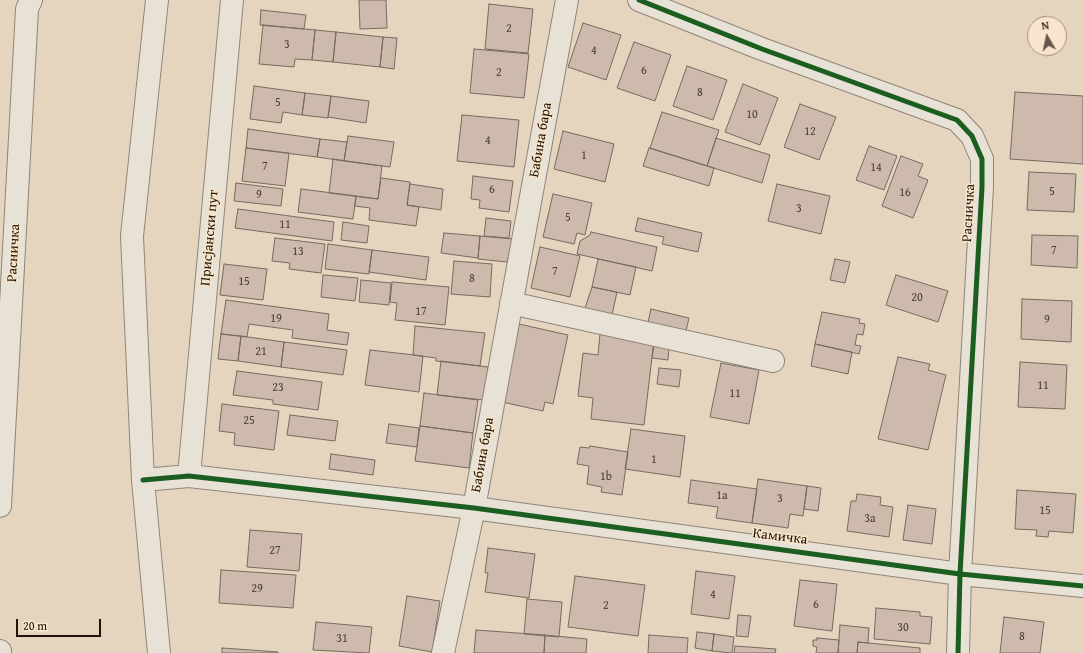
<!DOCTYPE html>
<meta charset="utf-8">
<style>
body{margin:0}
#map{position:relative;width:1083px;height:653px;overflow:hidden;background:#e5d5bf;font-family:"Gentium Book Plus",serif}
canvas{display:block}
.north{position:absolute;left:1027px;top:16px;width:40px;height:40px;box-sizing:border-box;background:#f8e5cb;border:1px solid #a1917d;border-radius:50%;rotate:351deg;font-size:11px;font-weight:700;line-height:16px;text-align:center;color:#1e1409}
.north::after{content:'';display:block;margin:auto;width:14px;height:18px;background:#645849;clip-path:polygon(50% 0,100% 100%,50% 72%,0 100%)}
.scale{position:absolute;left:16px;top:619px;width:85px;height:18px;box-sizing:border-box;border:2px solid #1e1409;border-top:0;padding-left:5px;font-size:12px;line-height:14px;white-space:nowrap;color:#1e1409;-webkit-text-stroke:3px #f8e5cb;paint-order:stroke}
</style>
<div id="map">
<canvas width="1083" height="653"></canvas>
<div class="north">N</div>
<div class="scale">20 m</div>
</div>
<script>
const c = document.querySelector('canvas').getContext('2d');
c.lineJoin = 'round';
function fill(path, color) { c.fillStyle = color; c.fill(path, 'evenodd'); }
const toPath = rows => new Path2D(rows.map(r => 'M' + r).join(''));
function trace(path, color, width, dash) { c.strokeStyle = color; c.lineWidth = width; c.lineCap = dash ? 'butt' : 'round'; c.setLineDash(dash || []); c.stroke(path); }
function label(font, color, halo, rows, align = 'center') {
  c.font = font + ' "Gentium Book Plus",serif'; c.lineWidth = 3; c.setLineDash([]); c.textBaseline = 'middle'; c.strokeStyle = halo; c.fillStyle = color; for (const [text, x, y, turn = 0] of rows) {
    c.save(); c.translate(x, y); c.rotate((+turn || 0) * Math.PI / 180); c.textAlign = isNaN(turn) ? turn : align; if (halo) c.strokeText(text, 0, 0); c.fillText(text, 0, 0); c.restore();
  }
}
const building = toPath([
 [359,0,386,0,387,28,360,29,359,0],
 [489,4,533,9,528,53,485,49,489,4],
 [261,10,306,15,304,29,260,25,261,10],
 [583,23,621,35,606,80,568,67,583,23],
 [263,25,315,30,312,60,295,59,294,67,259,64,263,25],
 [315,30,336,32,333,62,312,60,315,30],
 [336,32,383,37,380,67,333,62,336,32],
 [383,37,397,38,394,69,380,67,383,37],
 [634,42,671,55,655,101,617,88,634,42],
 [474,49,529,54,524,98,470,93,474,49],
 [687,66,727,80,713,120,673,106,687,66],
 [743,84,778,98,760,145,725,132,743,84],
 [254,86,305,93,302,115,283,112,281,123,250,119,254,86],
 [1015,92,1083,96,1083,164,1010,159,1015,92],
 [305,93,331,96,328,118,302,115,305,93],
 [331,96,369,101,366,123,328,117,331,96],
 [800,104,836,117,819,160,784,147,800,104],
 [662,112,719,130,707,166,650,148,662,112],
 [462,115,519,120,514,167,457,161,462,115],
 [248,129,320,139,317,157,246,148,248,129],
 [563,131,614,144,605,182,554,169,563,131],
 [348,136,394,142,390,167,344,161,348,136],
 [716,138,770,155,762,183,707,166,716,138],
 [320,139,347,142,344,161,317,157,320,139],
 [869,146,897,156,884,190,856,180,869,146],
 [246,148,289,153,285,186,242,181,246,148],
 [649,148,714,168,709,186,643,166,649,148],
 [901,156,923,164,918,176,928,180,913,218,882,206,901,156],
 [333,159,382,166,378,199,329,193,333,159],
 [1029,172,1076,174,1074,212,1027,210,1029,172],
 [473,176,513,181,509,212,479,208,480,200,471,199,473,176],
 [381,178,410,182,407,205,419,207,416,226,369,220,370,208,355,206,356,196,378,199,381,178],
 [236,183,283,189,281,206,234,201,236,183],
 [410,184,443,189,441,210,407,205,410,184],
 [777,184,830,196,821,234,768,221,777,184],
 [301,189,356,196,353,219,298,212,301,189],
 [553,194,592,203,585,235,577,233,574,244,543,237,553,194],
 [238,209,334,222,332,241,235,228,238,209],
 [486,218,511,221,509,238,484,236,486,218],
 [638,218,702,233,698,252,662,244,664,237,635,231,638,218],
 [343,222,369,226,367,243,341,240,343,222],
 [591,232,657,247,652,271,577,254,580,241,590,235,591,232],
 [444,233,480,236,478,258,441,253,444,233],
 [1032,235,1078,236,1077,268,1031,265,1032,235],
 [480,236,513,239,507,262,478,259,480,236],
 [275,238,325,244,321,273,289,269,290,263,272,261,275,238],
 [328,244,372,250,369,274,325,269,328,244],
 [540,247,580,256,570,297,531,288,540,247],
 [372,250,429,257,426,280,369,272,372,250],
 [598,259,636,267,630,295,592,287,598,259],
 [835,259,850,262,845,283,830,280,835,259],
 [454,261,492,264,490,297,451,294,454,261],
 [224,264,267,269,263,300,220,295,224,264],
 [323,275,358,278,355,301,321,297,323,275],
 [896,275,948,291,938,322,886,305,896,275],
 [361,280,391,283,389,305,359,302,361,280],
 [392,282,449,287,445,325,395,320,397,303,390,302,392,282],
 [592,287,617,292,611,320,583,314,592,287],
 [1022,299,1072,301,1071,342,1021,339,1022,299],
 [226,300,329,314,327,330,349,333,347,345,292,338,293,330,249,324,247,337,221,334,226,300],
 [651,309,689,318,685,335,647,327,651,309],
 [822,312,860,319,859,323,865,324,863,335,857,334,855,345,861,346,859,354,815,344,822,312],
 [519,324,568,335,553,404,545,402,543,411,502,402,519,324],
 [415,326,485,333,480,366,436,361,436,358,413,355,415,326],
 [221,334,241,336,238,361,218,359,221,334],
 [600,334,654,340,644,425,591,419,593,398,578,396,583,353,598,355,600,334],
 [241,336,284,342,281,367,238,361,241,336],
 [284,342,347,350,343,375,281,367,284,342],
 [815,344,852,352,848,374,811,366,815,344],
 [654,346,669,348,668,360,652,358,654,346],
 [370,350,423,356,419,392,365,385,370,350],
 [898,357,930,364,928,370,946,375,928,450,878,439,898,357],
 [441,361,488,367,484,400,437,395,441,361],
 [1020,362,1067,365,1065,409,1018,407,1020,362],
 [721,363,759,370,749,424,710,417,721,363],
 [659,368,681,370,679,387,657,384,659,368],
 [237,371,322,382,318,410,273,404,273,400,233,395,237,371],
 [424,393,478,400,473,433,420,426,424,393],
 [222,404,279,411,274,450,234,445,235,433,219,431,222,404],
 [290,415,338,421,335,441,287,435,290,415],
 [389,424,419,428,417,447,386,443,389,424],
 [420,426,473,433,469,468,415,461,420,426],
 [631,429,685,436,680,477,625,469,631,429],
 [590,446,628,452,622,495,601,492,602,487,587,484,589,466,577,464,580,447,589,448,590,446],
 [331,454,375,460,373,475,329,469,331,454],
 [758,479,807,486,803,516,790,514,788,528,752,523,758,479],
 [691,480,757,489,752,523,716,518,718,507,688,503,691,480],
 [807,486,821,488,818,511,804,509,807,486],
 [1017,490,1076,494,1073,533,1049,531,1048,537,1036,536,1037,530,1015,529,1017,490],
 [857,494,881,497,880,505,893,507,889,537,847,531,851,501,856,501,857,494],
 [908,505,936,509,932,544,903,540,908,505],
 [250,530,302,534,299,571,247,567,250,530],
 [488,548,535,554,529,598,485,592,488,573,485,573,488,548],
 [221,570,296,575,293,608,219,603,221,570],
 [696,571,735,576,729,619,691,614,696,571],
 [575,576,645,585,638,636,568,627,575,576],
 [800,580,837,584,832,631,794,626,800,580],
 [407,596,440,601,432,652,399,646,407,596],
 [527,599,562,602,559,637,524,634,527,599],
 [876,608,920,612,920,616,932,617,930,644,874,639,876,608],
 [738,615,751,616,748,637,736,636,738,615],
 [1004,617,1044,622,1040,653,1000,653,1004,617],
 [316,622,372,627,369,653,313,650,316,622],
 [840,625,869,628,868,643,858,642,857,653,838,653,840,625],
 [476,630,545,635,544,653,474,653,476,630],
 [697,632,714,634,712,651,695,648,697,632],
 [714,634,734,637,732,653,712,651,714,634],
 [545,635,587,639,586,653,544,653,545,635],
 [649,635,688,638,687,653,648,653,649,635],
 [817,638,839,640,838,653,816,653,817,647,813,646,813,640,817,640,817,638],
 [858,642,920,648,920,653,857,653,858,642],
 [735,646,776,649,775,653,734,653,735,646],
 [222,648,278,652,278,653,222,653,222,648]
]);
fill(building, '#cebaac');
trace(building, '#746b5f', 1);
const minor = toPath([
 [157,0,132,236,143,480,159,653],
 [639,0,762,49,957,120,972,136,982,159,982,187,960,574,958,653],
 [511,303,773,361],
 [189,476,232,0],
 [143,480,189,476,474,508,960,574,1083,586],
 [0,506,27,9,31,0],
 [0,651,0,653],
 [443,653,474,508,567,0]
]);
trace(minor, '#8f8578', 24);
trace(minor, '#e8e1d6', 22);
trace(toPath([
 [639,0,762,49,957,120,972,136,982,159,982,187,960,574,958,653],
 [143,480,189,476,474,508,960,574,1083,586]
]), '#1b5e20', 5);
label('12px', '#4a3e32', null, [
 ["2",509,29],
 ["3",287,45],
 ["4",594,51],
 ["6",644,71],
 ["2",499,73],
 ["8",700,93],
 ["5",278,103],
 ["10",752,115],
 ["12",810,132],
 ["4",488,141],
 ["1",584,156],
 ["7",265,167],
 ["14",876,168],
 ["6",492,190],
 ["5",1052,192],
 ["16",905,193],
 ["9",259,195],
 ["3",799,209],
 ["5",568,218],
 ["11",285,225],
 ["7",1054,251],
 ["13",298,252],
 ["7",555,272],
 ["8",472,279],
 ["15",244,282],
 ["20",917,298],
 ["17",421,312],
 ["19",276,319],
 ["9",1047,320],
 ["21",261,352],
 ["11",1043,386],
 ["23",278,388],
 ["11",735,394],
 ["25",249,421],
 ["1",654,460],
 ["1b",606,477],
 ["1a",722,496],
 ["3",780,499],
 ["15",1045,511],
 ["3a",870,519],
 ["27",275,551],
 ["29",257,589],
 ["4",713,595],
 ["6",816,605],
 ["2",606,606],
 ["30",903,628],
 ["8",1022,637],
 ["31",342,639]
]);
label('14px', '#1e1409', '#f8e5cb', [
 ["Бабина бара",541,140,-80],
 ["Расничка",969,213,-87],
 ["Присјански пут",210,238,-85],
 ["Расничка",14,253,-87],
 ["Бабина бара",483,455,-80],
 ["Камичка",780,537,7]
]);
</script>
